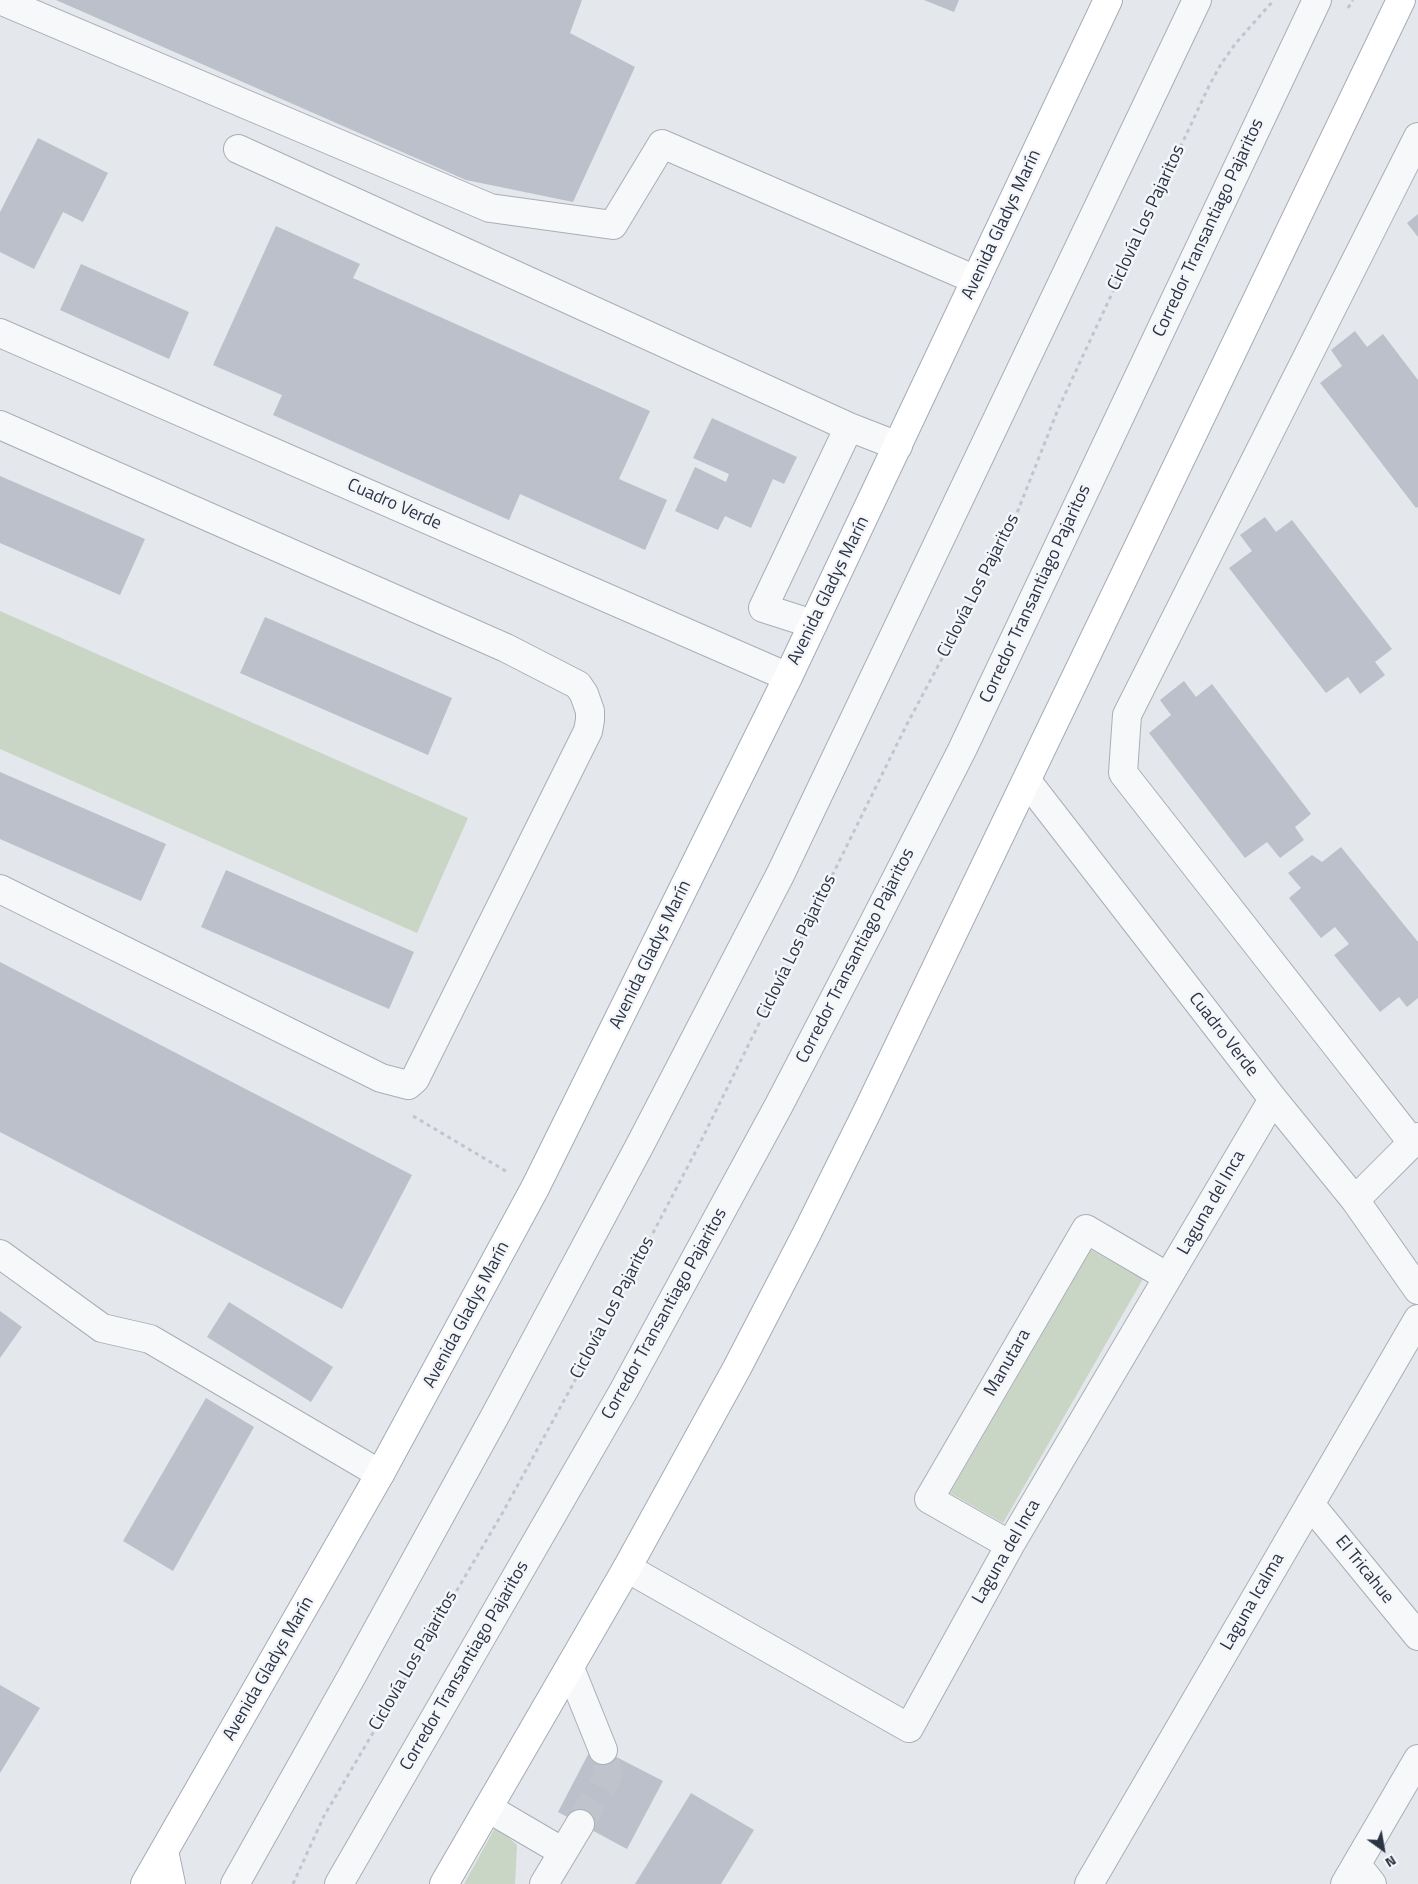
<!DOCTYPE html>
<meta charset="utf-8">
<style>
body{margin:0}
#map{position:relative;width:1418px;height:1884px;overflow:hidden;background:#e4e7ec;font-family:"Titillium Web",sans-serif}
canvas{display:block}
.north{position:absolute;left:1358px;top:1824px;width:50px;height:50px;-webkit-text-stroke:4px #f4f6f9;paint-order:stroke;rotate:148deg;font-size:14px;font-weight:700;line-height:20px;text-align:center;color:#2b3445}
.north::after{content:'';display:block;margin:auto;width:18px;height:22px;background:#2b3445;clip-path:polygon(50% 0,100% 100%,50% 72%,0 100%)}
</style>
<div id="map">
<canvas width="1418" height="1884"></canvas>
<div class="north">N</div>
</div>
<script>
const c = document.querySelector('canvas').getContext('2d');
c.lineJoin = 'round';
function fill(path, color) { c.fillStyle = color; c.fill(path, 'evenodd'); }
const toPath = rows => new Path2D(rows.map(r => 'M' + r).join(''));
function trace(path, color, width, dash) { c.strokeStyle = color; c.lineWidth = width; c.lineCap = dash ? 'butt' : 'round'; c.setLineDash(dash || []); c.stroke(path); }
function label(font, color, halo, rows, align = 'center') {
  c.font = font + ' "Titillium Web",sans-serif'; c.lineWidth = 5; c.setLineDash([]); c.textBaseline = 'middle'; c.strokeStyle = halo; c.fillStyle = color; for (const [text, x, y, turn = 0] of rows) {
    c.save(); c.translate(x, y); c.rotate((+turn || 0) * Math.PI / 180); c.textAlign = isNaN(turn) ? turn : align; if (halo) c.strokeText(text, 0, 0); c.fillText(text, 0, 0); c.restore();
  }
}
fill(toPath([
 [0,611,468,818,417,933,0,749],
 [1091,1250,1143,1279,1003,1523,950,1493],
 [496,1826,517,1845,515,1884,464,1884]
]), '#c9d6c5');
fill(toPath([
 [56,0,582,0,570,33,635,67,573,202,466,180],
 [924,0,959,0,954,12],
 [38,138,108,173,83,222,63,212,34,269,0,252,0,212],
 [1418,214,1418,237,1407,223],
 [276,226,360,264,353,278,650,411,619,479,667,500,645,550,520,494,509,520,273,415,282,395,213,365],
 [81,264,189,312,169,359,60,310],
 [1355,331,1367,347,1383,334,1418,380,1418,507,1416,508,1320,383,1342,366,1331,350],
 [712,418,797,457,784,484,773,479,751,528,725,516,718,530,675,511,695,467,726,482,729,474,693,458],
 [0,476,145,539,120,595,0,543],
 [1265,517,1276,532,1292,520,1392,649,1375,662,1385,675,1360,694,1348,677,1326,693,1229,568,1252,551,1240,535],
 [265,617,452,698,428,755,240,673],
 [1184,681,1196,697,1212,684,1311,814,1295,827,1304,840,1280,858,1267,842,1245,858,1149,733,1171,715,1160,700],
 [0,772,166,844,141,901,0,839],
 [1341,847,1418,942,1418,998,1407,1007,1399,997,1380,1012,1334,955,1349,944,1335,927,1321,938,1289,898,1301,888,1288,873,1312,855,1322,862],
 [226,870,414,952,389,1009,201,927],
 [0,962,412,1175,342,1309,0,1132],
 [229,1302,333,1367,311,1402,207,1337],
 [0,1311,22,1327,0,1358],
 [206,1398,254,1427,173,1571,123,1541],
 [0,1685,40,1708,0,1773],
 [593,1745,663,1781,627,1849,558,1812],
 [691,1793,754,1830,721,1884,635,1884]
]), '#bbc0ca');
trace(toPath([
 [580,1824,609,1774,603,1750]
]), '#bfc3cb', 28, [28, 14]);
const minor = toPath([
 [0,0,490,208,613,225,662,144,976,280],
 [238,149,849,427,898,446],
 [0,333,788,677],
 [0,425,506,648,578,685,584,694,590,711,590,720,588,731,415,1079,408,1085,381,1078,0,889],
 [813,624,763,608,849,427],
 [1027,781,1273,1099,1355,1200,1418,1290],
 [1412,1142,1123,773,1127,715,1418,137],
 [1355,1200,1418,1137],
 [0,1254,102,1328,150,1339,380,1474],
 [1310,1504,1418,1636],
 [1010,1545,929,1499,1086,1229,1168,1277],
 [627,1568,909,1728,1010,1545,1273,1099],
 [570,1668,603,1750],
 [488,1808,563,1852],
 [1357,1865,1372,1884],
 [235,1884,353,1674,496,1414,640,1145,780,875,1197,0],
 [339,1884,624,1390,779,1105,871,928,962,750,1317,0],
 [544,1884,580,1824],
 [1089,1884,1418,1319],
 [1345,1884,1418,1759]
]);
const major = toPath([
 [164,1851,171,1884],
 [145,1884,380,1474,535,1188,788,677,1108,0],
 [444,1884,627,1568,737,1368,806,1235,867,1112,1401,0]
]);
trace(minor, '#a9aeb7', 30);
trace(major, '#a3abb8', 30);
trace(toPath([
 [1348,8,1353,0],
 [413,1116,509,1173],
 [293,1884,324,1816,503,1512,596,1342,700,1143,906,726,1009,533,1059,407,1209,86,1221,64,1236,43,1274,0]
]), '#c2c5cb', 3, [4, 4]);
trace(minor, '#f7f8fa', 28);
trace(major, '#fff', 28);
label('18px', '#2b3445', '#f4f6f9', [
 ["Ciclovía Los Pajaritos",1147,218,-65],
 ["Avenida Gladys Marín",1002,225,-65],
 ["Corredor Transantiago Pajaritos",1209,228,-65],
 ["Cuadro Verde",394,505,24],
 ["Ciclovía Los Pajaritos",979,586,-63],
 ["Avenida Gladys Marín",829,591,-64],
 ["Corredor Transantiago Pajaritos",1036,594,-65],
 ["Ciclovía Los Pajaritos",797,947,-64],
 ["Avenida Gladys Marín",651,955,-64],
 ["Corredor Transantiago Pajaritos",856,956,-63],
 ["Cuadro Verde",1223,1035,52],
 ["Laguna del Inca",1212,1203,-60],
 ["Ciclovía Los Pajaritos",613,1308,-62],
 ["Corredor Transantiago Pajaritos",665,1314,-61],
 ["Avenida Gladys Marín",467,1315,-62],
 ["Manutara",1008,1363,-60],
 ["Laguna del Inca",1007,1552,-60],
 ["El Tricahue",1364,1570,51],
 ["Laguna Icalma",1253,1602,-60],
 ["Ciclovía Los Pajaritos",414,1661,-60],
 ["Corredor Transantiago Pajaritos",465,1666,-60],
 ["Avenida Gladys Marín",269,1669,-60]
]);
</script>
